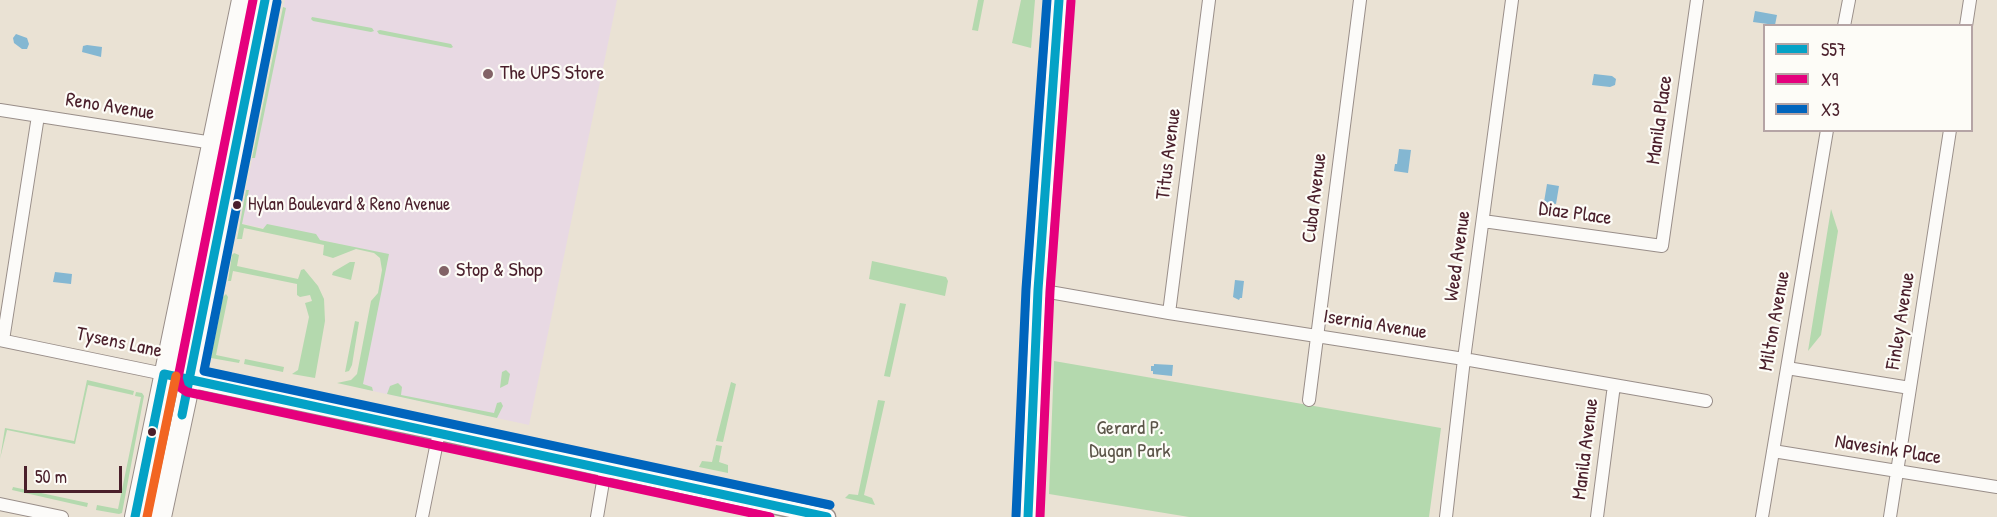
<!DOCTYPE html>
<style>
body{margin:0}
#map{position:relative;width:1997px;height:517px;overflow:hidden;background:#eae2d4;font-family:"Patrick Hand",sans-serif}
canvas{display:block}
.legend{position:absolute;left:1763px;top:24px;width:210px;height:108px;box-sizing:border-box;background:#fdfcf7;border:2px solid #b5a4a5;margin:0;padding:8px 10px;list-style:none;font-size:18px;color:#4a1f2b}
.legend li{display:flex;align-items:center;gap:12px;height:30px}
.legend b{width:30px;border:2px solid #b5a4a5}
.scale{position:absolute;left:24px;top:466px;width:98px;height:27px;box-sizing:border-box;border:3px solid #4a1f2b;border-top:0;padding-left:8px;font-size:18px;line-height:21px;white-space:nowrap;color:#4a1f2b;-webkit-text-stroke:4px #fdfcf7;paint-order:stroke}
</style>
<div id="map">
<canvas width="1997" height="517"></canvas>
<ul class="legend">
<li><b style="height:8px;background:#04a2c6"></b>S57</li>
<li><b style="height:8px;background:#e5007d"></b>X9</li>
<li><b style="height:8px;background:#0065bd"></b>X3</li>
</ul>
<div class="scale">50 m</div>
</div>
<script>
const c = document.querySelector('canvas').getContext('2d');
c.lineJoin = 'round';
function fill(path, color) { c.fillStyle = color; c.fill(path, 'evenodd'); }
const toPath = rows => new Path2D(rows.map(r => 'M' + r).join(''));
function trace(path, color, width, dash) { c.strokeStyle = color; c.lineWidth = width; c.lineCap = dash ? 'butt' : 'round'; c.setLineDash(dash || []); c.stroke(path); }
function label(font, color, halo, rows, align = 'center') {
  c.font = font + ' "Patrick Hand",sans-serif'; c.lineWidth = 4.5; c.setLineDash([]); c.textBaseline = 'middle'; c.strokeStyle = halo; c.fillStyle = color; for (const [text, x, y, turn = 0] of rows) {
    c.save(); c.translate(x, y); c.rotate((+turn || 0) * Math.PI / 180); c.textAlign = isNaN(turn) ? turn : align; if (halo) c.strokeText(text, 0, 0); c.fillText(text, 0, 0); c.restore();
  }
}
fill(toPath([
 [285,0,617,0,529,425,359,388,386,254,239,223]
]), '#e8d9e3');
fill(toPath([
 [978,0,984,0,978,31,972,30],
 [1021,0,1035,0,1031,48,1012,43],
 [283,7,286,8,256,153,255,158,252,158],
 [312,17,372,28,374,31,371,32,313,21,311,19],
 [380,30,451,44,453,47,451,48,379,34,377,31],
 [246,190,249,190,242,224,263,229,267,224,316,234,320,240,389,254,363,384,372,387,373,391,337,383,351,380,357,374,371,301,378,293,382,270,380,258,374,253,356,249,333,258,323,255,324,245,244,228,242,239,237,239],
 [1831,209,1838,231,1821,335,1808,351],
 [234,253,239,255,237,266,298,279,301,270,304,269,318,286,324,299,325,321,315,378,292,374,298,370,309,317,305,303,312,301,310,295,300,297,297,295,297,284,233,271,231,281,228,281,232,255],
 [872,261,946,277,948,281,945,296,869,279],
 [350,262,355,262,351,280,332,275,333,272],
 [226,294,228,297,216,355,240,360,239,363,211,358,223,297],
 [900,303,906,304,890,377,884,376],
 [355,321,359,322,352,365,349,371,345,372],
 [245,359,284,367,283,372,244,364],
 [1054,361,1441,428,1429,517,1189,517,1049,494],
 [506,370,510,374,508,384,500,388,502,372],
 [87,380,134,391,133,395,88,385,75,444,7,430,0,459,5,428,74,441],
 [731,382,736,384,723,442,716,441],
 [398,383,402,387,401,395,494,413,497,403,501,402,503,406,497,418,387,394,390,386],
 [136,392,142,393,144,396,122,513,119,514,96,510,97,505,118,509,141,397,135,396],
 [878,400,885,401,864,495,872,498,875,505,845,498,849,494,858,495],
 [716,445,722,446,719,462,728,465,728,473,699,467,702,461,712,462],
 [13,487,88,503,87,507,12,490]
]), '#b4d9ae');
fill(toPath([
 [1755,11,1777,15,1775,25,1753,22],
 [16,34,27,38,29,44,27,49,22,49,14,43,13,38],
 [87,45,102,47,101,57,82,52,83,46],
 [1594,74,1612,76,1616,79,1615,85,1610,87,1592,85],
 [1399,149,1411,150,1408,173,1394,171,1395,164,1397,164],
 [1547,184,1559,186,1556,204,1544,202],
 [55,272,72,274,71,284,53,282],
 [1235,280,1244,281,1242,298,1240,298,1239,300,1233,297],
 [1154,364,1173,365,1172,376,1153,374,1153,371,1151,371,1151,366,1154,366]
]), '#84b7d2');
const street = toPath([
 [1844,26,1849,0],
 [1966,26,1970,0],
 [0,110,213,143],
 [1483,221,1662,246,1697,0],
 [1038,290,1169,313,1464,359,1706,401],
 [1169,313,1209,0],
 [0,340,164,374],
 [3,340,38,116],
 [1787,368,1910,388],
 [1309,400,1360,0],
 [1773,451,1997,487],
 [0,504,62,517],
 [422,517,439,432],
 [597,517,605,470],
 [1446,517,1464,359,1512,0],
 [1597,517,1614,385],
 [1762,517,1827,130],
 [1890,517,1950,130]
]);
const secondary = toPath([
 [164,374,439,432,827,517],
 [1028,517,1038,290,1059,0]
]);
const primary = toPath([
 [135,517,242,0],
 [161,517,195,358,265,0]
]);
trace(street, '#998e89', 14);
trace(secondary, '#998e89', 19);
trace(primary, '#998e89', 22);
trace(street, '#fcfbf9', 12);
trace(secondary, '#fcfbf9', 16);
trace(primary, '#fcfbf9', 20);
trace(toPath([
 [182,415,265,0],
 [135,517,164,374,827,517],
 [1028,517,1038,290,1059,0]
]), '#04a2c6', 9);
trace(toPath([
 [253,0,178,378,181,388,187,392,770,517],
 [1040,517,1050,291,1071,1]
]), '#e5007d', 9);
trace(toPath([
 [277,2,204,371,830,505],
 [1016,516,1026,289,1047,0]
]), '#0065bd', 9);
trace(toPath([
 [147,517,176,376]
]), '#f26522', 9);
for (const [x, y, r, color] of [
 [488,74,6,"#826366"],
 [237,205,5,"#4a1f2b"],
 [444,271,6,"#826366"],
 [152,432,5,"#4a1f2b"]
]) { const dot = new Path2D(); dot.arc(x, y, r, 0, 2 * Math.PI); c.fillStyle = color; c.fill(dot); trace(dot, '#fdfcf7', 2); }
label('18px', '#4a1f2b', '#fdfcf7', [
 ["Hylan Boulevard & Reno Avenue",248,205]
], 'left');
label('20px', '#4a1f2b', '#fdfcf7', [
 ["The UPS Store",500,74],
 ["Stop & Shop",456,271]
], 'left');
label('20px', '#4a1f2b', '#fdfcf7', [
 ["Reno Avenue",110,107,9],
 ["Manila Place",1660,120,-82],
 ["Titus Avenue",1169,154,-83],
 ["Cuba Avenue",1315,198,-83],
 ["Diaz Place",1575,214,8],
 ["Weed Avenue",1458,256,-82],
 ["Milton Avenue",1775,321,-80],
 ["Finley Avenue",1901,321,-81],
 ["Isernia Avenue",1375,325,9],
 ["Tysens Lane",119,343,12],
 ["Manila Avenue",1586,449,-83],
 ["Navesink Place",1888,450,9]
]);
label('20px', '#5c5549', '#fdfcf7', [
 ["Gerard P.",1130,429],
 ["Dugan Park",1130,452]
]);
</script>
